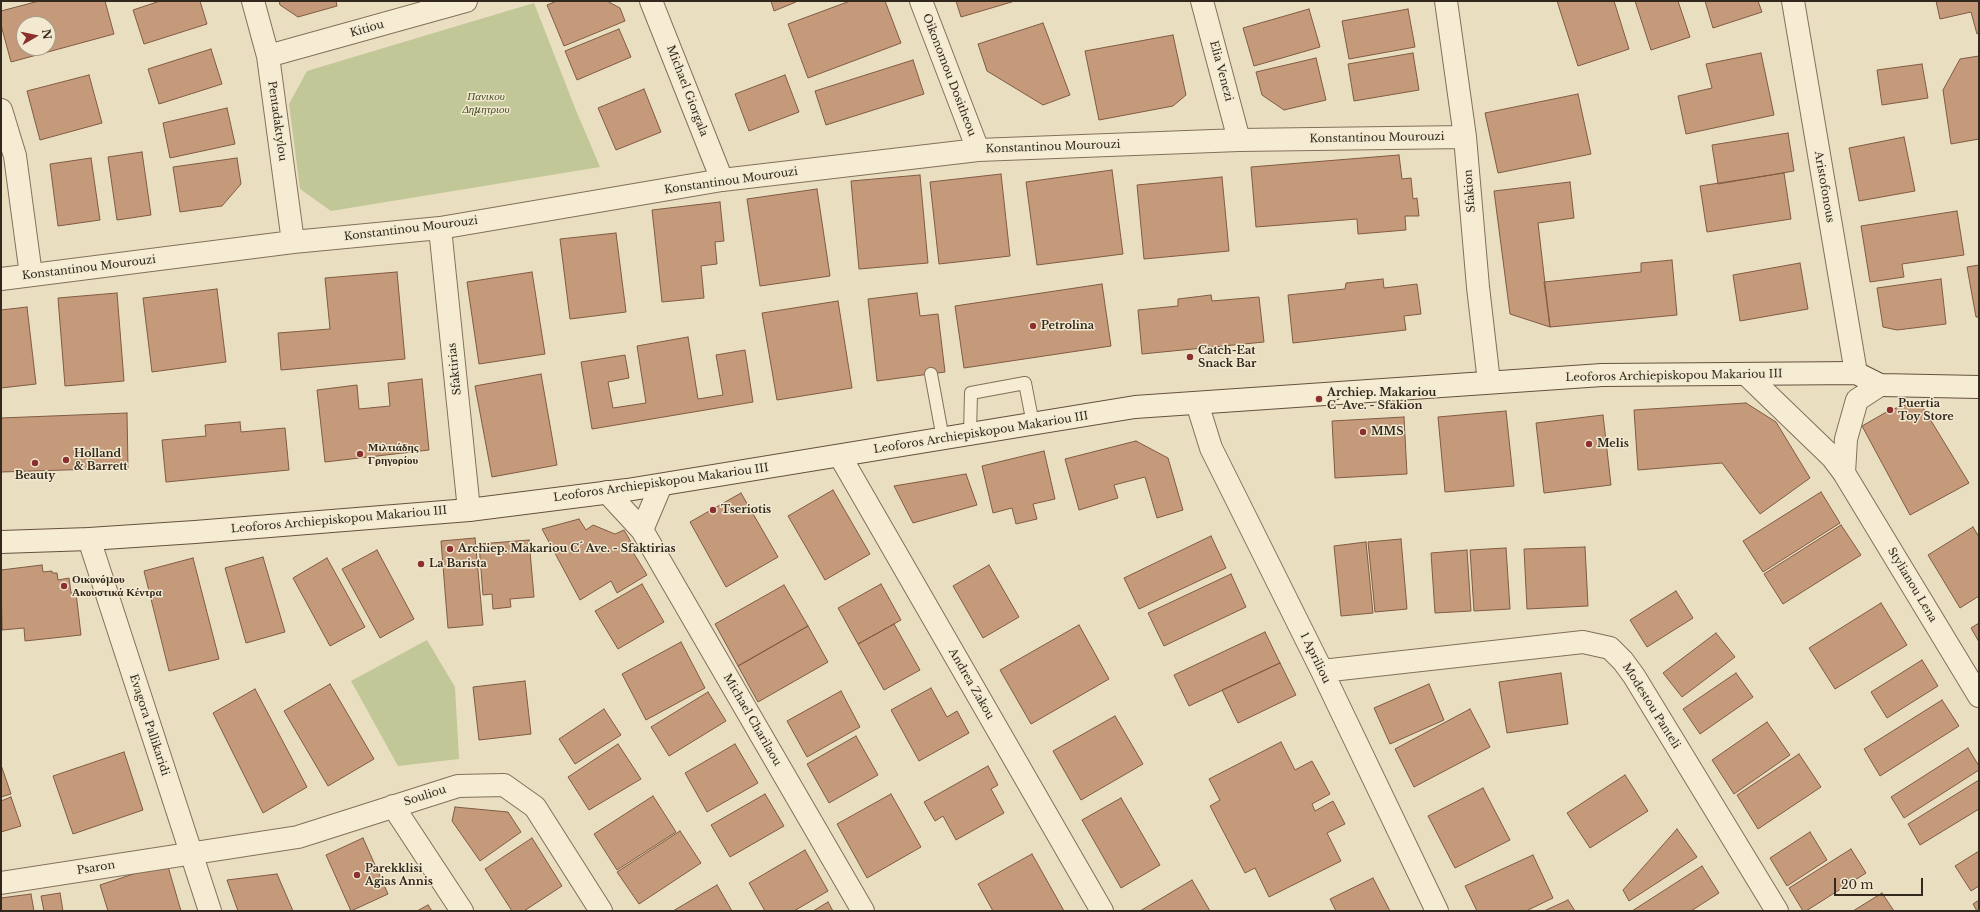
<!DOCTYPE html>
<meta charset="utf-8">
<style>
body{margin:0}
#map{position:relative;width:1980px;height:912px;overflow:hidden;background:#eadec1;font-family:"Libre Baskerville",serif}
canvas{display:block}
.frame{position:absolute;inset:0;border:2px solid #33281d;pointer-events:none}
.north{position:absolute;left:16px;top:16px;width:40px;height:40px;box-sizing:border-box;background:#f2e9d0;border:1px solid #a69c88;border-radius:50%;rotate:81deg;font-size:11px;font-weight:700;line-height:16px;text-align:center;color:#33281d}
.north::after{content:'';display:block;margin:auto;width:14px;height:18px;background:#8c302f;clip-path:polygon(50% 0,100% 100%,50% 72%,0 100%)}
.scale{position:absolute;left:1834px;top:878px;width:89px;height:18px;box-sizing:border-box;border:2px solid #33281d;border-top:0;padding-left:5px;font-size:12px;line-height:14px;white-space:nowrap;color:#33281d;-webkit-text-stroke:3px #f2e9d0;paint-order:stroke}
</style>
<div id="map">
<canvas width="1980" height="912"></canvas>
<div class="frame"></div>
<div class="north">N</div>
<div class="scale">20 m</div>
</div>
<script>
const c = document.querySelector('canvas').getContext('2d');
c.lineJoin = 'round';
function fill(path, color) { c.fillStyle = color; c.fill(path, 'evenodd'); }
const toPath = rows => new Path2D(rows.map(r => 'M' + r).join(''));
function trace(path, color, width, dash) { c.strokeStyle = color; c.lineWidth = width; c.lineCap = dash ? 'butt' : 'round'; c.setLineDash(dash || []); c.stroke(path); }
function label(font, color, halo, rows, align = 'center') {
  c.font = font + ' "Libre Baskerville",serif'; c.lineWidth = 3; c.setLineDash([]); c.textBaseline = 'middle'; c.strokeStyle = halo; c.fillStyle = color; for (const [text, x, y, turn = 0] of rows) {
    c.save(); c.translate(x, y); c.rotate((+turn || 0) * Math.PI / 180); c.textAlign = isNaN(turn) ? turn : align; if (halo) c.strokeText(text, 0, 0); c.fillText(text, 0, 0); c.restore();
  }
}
fill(toPath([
 [534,3,575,108,600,167,331,211,300,189,289,104,307,71],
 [427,640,455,687,459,759,398,766,351,681]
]), '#c1c796');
const building = toPath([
 [39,1,105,1,114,34,11,62,1,25,1,11,39,1],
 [24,24,48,24,48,48,24,48,24,24],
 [160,1,200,1,207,24,144,44,133,10,160,1],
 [279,1,336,1,337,6,298,17,280,5,279,1],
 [557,1,607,1,620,8,625,21,564,46,547,5,557,1],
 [771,1,795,1,796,2,774,11,771,1],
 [850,1,885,1,901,43,808,78,788,24,850,1],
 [956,1,1015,1,961,17,956,1],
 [1557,1,1614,1,1629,49,1578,66,1557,1],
 [1635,1,1678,1,1690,37,1651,50,1635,1],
 [1705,1,1758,1,1762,12,1713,28,1705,1],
 [1936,1,1979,1,1979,33,1977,34,1971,12,1940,19,1936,1],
 [1309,9,1320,47,1254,66,1243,28,1309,9],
 [1408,9,1415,47,1349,59,1342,21,1408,9],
 [1043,23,1070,95,1043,105,987,71,978,44,1043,23],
 [619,29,631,57,577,80,565,51,619,29],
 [1173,35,1186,95,1173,106,1099,120,1085,51,1173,35],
 [211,49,222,84,159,104,148,69,211,49],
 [1413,53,1419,90,1354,101,1348,64,1413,53],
 [1761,53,1774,115,1686,134,1678,96,1712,88,1706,64,1761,53],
 [1979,56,1979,139,1951,144,1943,90,1960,59,1979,56],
 [1316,58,1326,100,1284,110,1262,95,1256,72,1316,58],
 [913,60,924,94,826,125,815,91,913,60],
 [1922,64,1928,98,1882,105,1877,70,1922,64],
 [89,75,102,123,40,140,27,91,89,75],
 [785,75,799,112,749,131,735,94,785,75],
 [644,89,661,132,616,150,598,108,644,89],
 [1578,94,1591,154,1498,173,1485,113,1578,94],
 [227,108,235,144,170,158,163,123,227,108],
 [1788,133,1794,171,1718,184,1712,145,1788,133],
 [1904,137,1915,191,1859,201,1849,148,1904,137],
 [142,152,151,215,117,220,108,157,142,152],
 [1399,155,1402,179,1411,178,1413,199,1417,198,1419,216,1405,216,1406,230,1358,234,1357,219,1256,227,1251,167,1399,155],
 [91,158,100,220,58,226,50,164,91,158],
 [237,158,241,184,222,206,180,212,173,167,237,158],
 [1112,170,1123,254,1037,265,1026,182,1112,170],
 [1784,173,1791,219,1707,232,1700,186,1784,173],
 [1001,174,1010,256,939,264,930,182,1001,174],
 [920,175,928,263,859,269,851,181,920,175],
 [1222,177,1229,251,1144,259,1137,185,1222,177],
 [1570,182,1574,218,1538,223,1550,327,1510,314,1494,191,1570,182],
 [817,189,830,276,760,286,747,199,817,189],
 [720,202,724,241,715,242,717,264,701,266,704,298,662,302,652,210,720,202],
 [1957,211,1964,255,1902,264,1904,277,1870,282,1861,226,1957,211],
 [616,233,626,312,570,319,560,239,616,233],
 [1672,260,1677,315,1550,327,1544,282,1641,272,1641,263,1672,260],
 [1800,263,1808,309,1740,321,1733,275,1800,263],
 [1979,265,1979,317,1976,317,1967,267,1979,265],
 [397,272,405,359,281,370,278,333,330,329,325,278,397,272],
 [532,272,545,354,479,364,467,282,532,272],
 [1383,279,1384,288,1417,284,1421,314,1404,316,1406,330,1293,343,1288,295,1345,289,1346,283,1383,279],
 [1941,279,1946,324,1897,330,1883,327,1877,288,1941,279],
 [1102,284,1111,346,964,368,955,306,1102,284],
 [217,289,226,362,152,372,143,298,217,289],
 [117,293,124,381,65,386,58,298,117,293],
 [917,293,920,316,938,314,945,372,877,381,868,299,917,293],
 [1211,295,1212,301,1259,297,1264,342,1142,354,1138,310,1178,306,1178,299,1211,295],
 [838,301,852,388,777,400,762,313,838,301],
 [27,307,36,384,1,388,1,310,27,307],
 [688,337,698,399,723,395,716,355,745,350,753,402,592,429,581,362,625,355,629,378,608,382,613,408,646,403,637,346,688,337],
 [541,374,557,465,492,477,475,386,541,374],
 [422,379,429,450,325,462,317,390,357,385,359,409,390,406,388,383,422,379],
 [1919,401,1969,483,1910,515,1862,426,1890,410,1919,401],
 [1746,403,1776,422,1810,478,1760,514,1722,463,1638,470,1634,410,1746,403],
 [1506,411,1514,486,1445,492,1438,417,1506,411],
 [127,413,128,468,1,472,1,418,127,413],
 [1603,415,1611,485,1544,493,1536,423,1603,415],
 [1404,417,1407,474,1335,478,1332,421,1404,417],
 [240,422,241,432,285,428,289,470,166,482,162,440,206,436,205,425,240,422],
 [1136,441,1168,458,1183,510,1157,518,1145,477,1114,485,1118,498,1079,510,1065,459,1136,441],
 [1044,451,1055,499,1033,504,1037,519,1016,524,1012,508,993,513,982,466,1044,451],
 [966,474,977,505,913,523,894,486,966,474],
 [833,490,870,554,825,580,788,516,833,490],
 [1821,492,1840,523,1763,572,1743,541,1821,492],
 [741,493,778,557,726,587,690,522,741,493],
 [579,519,586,530,593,525,615,534,624,530,631,542,631,549,647,575,617,593,611,581,580,600,542,529,579,519],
 [1841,525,1861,555,1783,604,1764,574,1841,525],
 [1973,527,1979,537,1979,596,1960,608,1928,555,1973,527],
 [1211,536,1226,568,1139,609,1124,578,1211,536],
 [475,538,483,625,448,628,441,541,475,538],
 [1401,539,1407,609,1375,612,1368,542,1401,539],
 [529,540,534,597,510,599,511,607,493,609,492,594,483,595,479,544,529,540],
 [1366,542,1373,613,1341,616,1334,546,1366,542],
 [1585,547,1588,606,1527,609,1524,549,1585,547],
 [1506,548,1510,609,1474,611,1470,550,1506,548],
 [377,550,414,619,380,638,342,569,377,550],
 [1467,550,1471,611,1435,613,1431,553,1467,550],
 [263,557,285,632,246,643,225,568,263,557],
 [193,558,219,659,169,671,144,571,193,558],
 [327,558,365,627,330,646,293,578,327,558],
 [42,565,43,572,52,571,52,573,57,573,58,580,69,578,71,593,76,593,81,635,25,641,24,628,2,630,1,570,42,565],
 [989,565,1019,617,983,638,953,586,989,565],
 [1231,574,1246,607,1164,646,1148,613,1231,574],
 [642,584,664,622,618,649,595,611,642,584],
 [881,584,901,620,858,644,838,608,881,584],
 [784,585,808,626,738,666,715,624,784,585],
 [1676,591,1693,618,1647,647,1630,620,1676,591],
 [1881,603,1907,645,1835,689,1809,648,1881,603],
 [1979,623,1979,642,1971,628,1979,623],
 [894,624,920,670,884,690,858,644,894,624],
 [1079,625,1109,679,1031,724,1000,670,1079,625],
 [808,626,828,662,758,702,738,666,808,626],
 [1265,632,1280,663,1189,706,1174,675,1265,632],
 [1716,633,1735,657,1682,697,1663,673,1716,633],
 [681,642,705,688,646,720,622,674,681,642],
 [1922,660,1938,686,1887,718,1871,692,1922,660],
 [1280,663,1296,695,1238,723,1222,690,1280,663],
 [1561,673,1568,724,1507,733,1499,682,1561,673],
 [1736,673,1753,697,1700,734,1683,709,1736,673],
 [525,681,531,734,479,740,473,687,525,681],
 [330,684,374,759,328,786,284,711,330,684],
 [1429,684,1444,720,1390,744,1374,708,1429,684],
 [931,688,947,717,957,711,969,733,919,761,891,710,931,688],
 [255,689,307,787,263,813,213,713,255,689],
 [841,691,860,727,807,757,787,721,841,691],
 [708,692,726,721,669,756,651,727,708,692],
 [1942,700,1959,726,1880,776,1864,749,1942,700],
 [604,709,621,735,575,764,559,739,604,709],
 [1470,709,1490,747,1414,787,1395,749,1470,709],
 [1115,716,1143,764,1081,800,1053,751,1115,716],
 [1767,722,1790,755,1734,794,1712,760,1767,722],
 [856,736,878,775,829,803,807,764,856,736],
 [1281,742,1295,770,1312,761,1330,794,1312,804,1315,811,1333,801,1345,824,1327,833,1341,861,1269,897,1255,868,1245,873,1210,806,1220,800,1209,779,1281,742],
 [618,744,641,779,589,810,568,777,618,744],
 [735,744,758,783,707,812,685,773,735,744],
 [1968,748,1979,766,1979,770,1904,818,1891,797,1968,748],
 [124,752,143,810,73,834,53,776,124,752],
 [1799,754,1821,787,1758,829,1737,795,1799,754],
 [1,765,11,794,1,797,1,765],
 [988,766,998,785,991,789,1004,813,956,840,943,816,935,821,924,802,988,766],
 [1625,775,1648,811,1590,848,1567,813,1625,775],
 [1979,780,1979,809,1920,845,1908,824,1979,780],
 [1483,788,1510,840,1455,868,1428,816,1483,788],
 [765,794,784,826,730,857,711,825,765,794],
 [891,794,921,847,867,878,837,824,891,794],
 [653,796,676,832,617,870,594,834,653,796],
 [11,797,21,826,1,832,1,801,11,797],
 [1121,798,1160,865,1121,888,1082,820,1121,798],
 [455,807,508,812,521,832,480,861,452,821,455,807],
 [1677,829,1697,857,1629,901,1623,890,1677,829],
 [680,831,701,863,639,904,617,872,680,831],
 [1810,832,1827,860,1787,886,1770,858,1810,832],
 [363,838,388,894,351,911,326,855,363,838],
 [532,838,562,886,524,911,512,911,485,869,532,838],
 [1851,849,1866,873,1806,911,1803,911,1789,888,1851,849],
 [805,850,828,891,794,911,765,911,749,883,805,850],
 [1979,851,1979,886,1971,891,1955,866,1979,851],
 [1032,854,1064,911,993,911,978,884,1032,854],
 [1533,855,1553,898,1526,911,1477,911,1465,886,1533,855],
 [167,863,181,911,108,911,100,885,167,863],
 [1702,866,1719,893,1691,911,1632,911,1702,866],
 [277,874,293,911,238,911,227,880,277,874],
 [1373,878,1390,911,1336,911,1330,899,1373,878],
 [1192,880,1210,911,1140,911,1192,880],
 [717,885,732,911,673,911,717,885],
 [60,893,63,911,44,911,41,896,60,893],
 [1882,893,1894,911,1853,911,1882,893],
 [31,894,34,911,1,911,1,898,31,894],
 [1568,900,1575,911,1544,911,1568,900],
 [1979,900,1979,911,1977,911,1973,904,1979,900],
 [828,902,833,911,813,911,828,902],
 [428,905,432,911,417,911,428,905]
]);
fill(building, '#c59a7a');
trace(building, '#7f5b42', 1);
const lane = toPath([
 [931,374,943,439],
 [970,434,971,393,1025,383,1033,424]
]);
const street = toPath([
 [253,1,268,56,293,242],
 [651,1,722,180],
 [921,1,978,150],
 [1202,1,1239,140],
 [1446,1,1465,137,1478,287,1489,382],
 [1793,1,1856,373],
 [268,56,466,1],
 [1,110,15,156,31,275],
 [440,228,469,510],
 [1,279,293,242,440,228,722,180,978,150,1239,140,1465,137],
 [1747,375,1832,457,1844,473,1979,696],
 [1197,403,1211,448,1322,671,1437,911],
 [840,456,1102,911],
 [1844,473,1846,439,1857,400,1880,385],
 [607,492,642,530,863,911],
 [642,530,661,485],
 [89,539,210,911],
 [1322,671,1583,642,1610,648,1623,661,1634,676,1777,911],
 [393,806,462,911],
 [1,883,298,837,458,786,504,785,535,807,601,911]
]);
const secondary = toPath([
 [1,542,89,539,195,532,469,510,627,490,1135,407,1602,375,1856,373,1880,385,1979,387]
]);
trace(lane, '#82705a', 14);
trace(street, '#82705a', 24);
trace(secondary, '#64513e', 24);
trace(lane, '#f6ecd4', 12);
trace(street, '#f6ecd4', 22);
trace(secondary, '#f6ecd4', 22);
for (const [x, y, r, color] of [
 [1033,326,4,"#8c302f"],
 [1190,357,4,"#8c302f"],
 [1319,399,4,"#8c302f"],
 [1890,410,4,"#8c302f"],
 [1363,432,4,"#8c302f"],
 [1589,444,4,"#8c302f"],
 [360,454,4,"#8c302f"],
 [66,460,4,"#8c302f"],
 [35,463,4,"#8c302f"],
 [713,510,4,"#8c302f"],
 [450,549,4,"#8c302f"],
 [421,564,4,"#8c302f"],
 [64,586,4,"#8c302f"],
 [357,875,4,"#8c302f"]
]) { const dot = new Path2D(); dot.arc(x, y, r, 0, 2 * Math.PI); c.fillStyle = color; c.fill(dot); trace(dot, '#f2e9d0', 1.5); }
label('11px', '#33281d', '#f2e9d0', [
 ["Kitiou",367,29,-16],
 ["Elia Venezi",1221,71,75],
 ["Oikonomou Dositheou",949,75,69],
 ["Michael Giorgala",687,91,69],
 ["Pentadaktylou",277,121,82],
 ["Konstantinou Mourouzi",1377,138,-1],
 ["Konstantinou Mourouzi",1053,147,-2],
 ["Konstantinou Mourouzi",731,181,-8],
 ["Aristofonous",1824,187,80],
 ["Sfakion",1470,191,-95],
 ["Konstantinou Mourouzi",411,229,-7],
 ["Konstantinou Mourouzi",89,268,-7],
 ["Sfaktirias",455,369,-96],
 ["Leoforos Archiepiskopou Makariou III",1674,376,-1],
 ["Leoforos Archiepiskopou Makariou III",981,433,-9],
 ["Leoforos Archiepiskopou Makariou III",661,483,-8],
 ["Leoforos Archiepiskopou Makariou III",339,520,-5],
 ["Stylianou Lena",1912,585,59],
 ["1 Apriliou",1315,658,64],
 ["Andrea Zakou",971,684,60],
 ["Modestou Panteli",1651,706,58],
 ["Michael Charilaou",752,720,60],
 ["Evagora Pallikaridi",149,725,72],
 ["Souliou",425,796,-18],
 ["Psaron",96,868,-9]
]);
label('italic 11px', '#434e26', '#f2e9d0', [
 ["Πανικου",486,97],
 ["Δημητριου",486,110]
]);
label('bold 11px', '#33281d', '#f2e9d0', [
 ["Petrolina",1041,326],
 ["Catch-Eat",1198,351],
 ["Snack Bar",1198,364],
 ["Archiep. Makariou",1327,393],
 ["C´ Ave. - Sfakion",1327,406],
 ["Puertia",1898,404],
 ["Toy Store",1898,417],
 ["MMS",1371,432],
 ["Melis",1597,444],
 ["Μιλτιάδης",368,448],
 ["Γρηγορίου",368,461],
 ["Holland",74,454],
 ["& Barrett",74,467],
 ["Beauty",35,476,"center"],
 ["Tseriotis",721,510],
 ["Archiep. Makariou C´ Ave. - Sfaktirias",458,549],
 ["La Barista",429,564],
 ["Οικονόμου",72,580],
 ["Ακουστικά Κέντρα",72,593],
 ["Parekklisi",365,869],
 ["Agias Annis",365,882]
], 'left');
</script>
